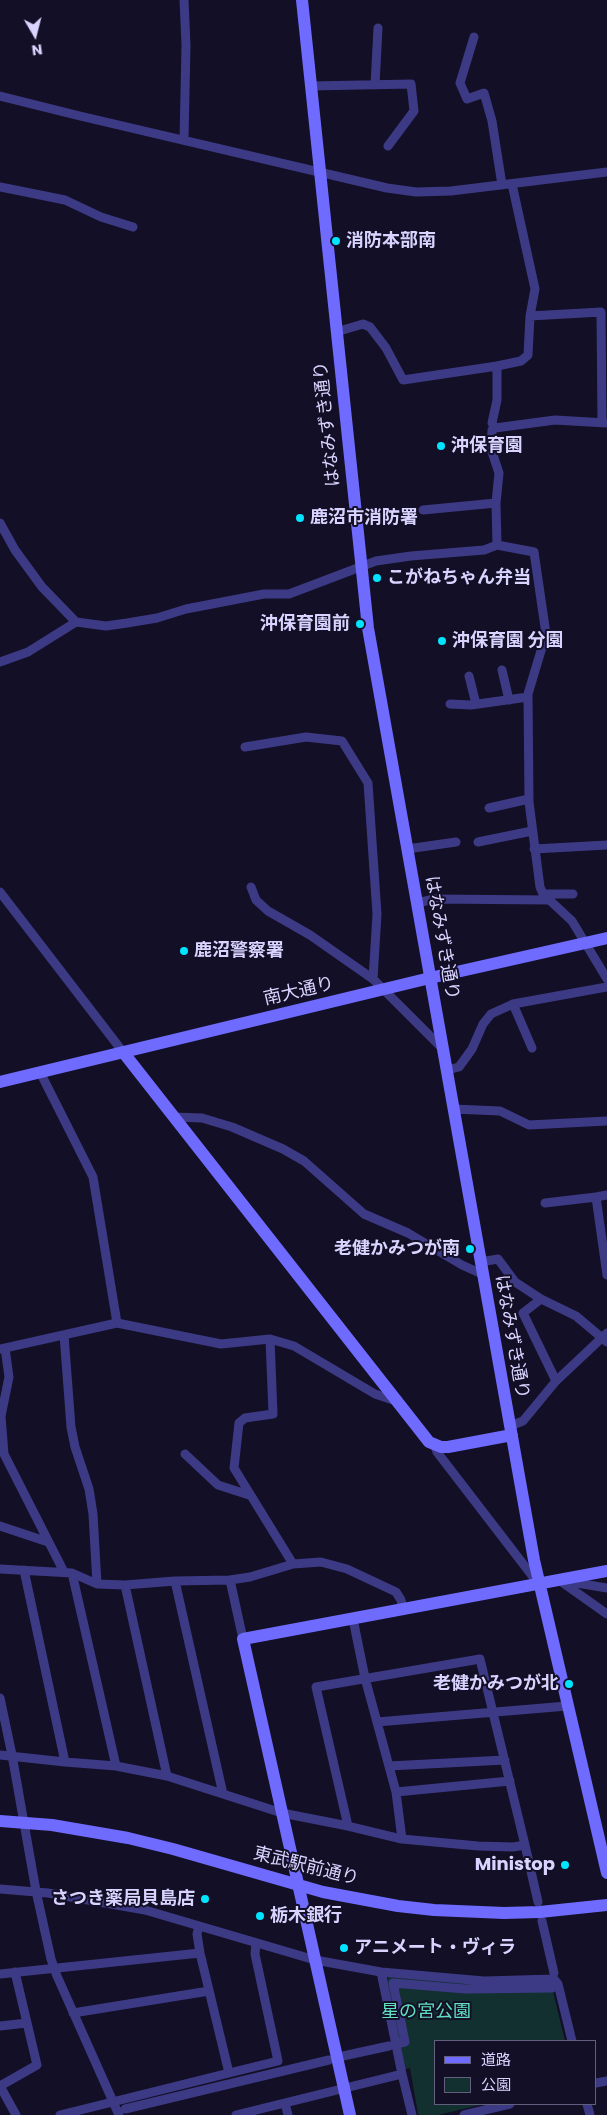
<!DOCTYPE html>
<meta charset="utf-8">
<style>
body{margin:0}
#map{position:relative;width:607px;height:2115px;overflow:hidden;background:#130f26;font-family:Poppins,"Noto Sans JP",sans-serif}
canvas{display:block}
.legend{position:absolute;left:434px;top:2040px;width:162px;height:65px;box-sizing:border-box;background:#130f26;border:1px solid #625e7d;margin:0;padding:6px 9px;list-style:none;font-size:15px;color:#d9d4ff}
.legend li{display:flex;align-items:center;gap:10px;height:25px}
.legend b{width:25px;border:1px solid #625e7d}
.north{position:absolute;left:10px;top:10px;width:50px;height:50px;-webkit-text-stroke:4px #130f26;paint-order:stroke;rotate:172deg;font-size:14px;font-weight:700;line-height:20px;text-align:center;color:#d9d4ff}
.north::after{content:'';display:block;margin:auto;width:18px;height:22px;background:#d9d4ff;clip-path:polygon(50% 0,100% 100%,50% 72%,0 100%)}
</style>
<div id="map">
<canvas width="607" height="2115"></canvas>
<ul class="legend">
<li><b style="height:6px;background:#6f6bff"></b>道路</li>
<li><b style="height:14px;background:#12302f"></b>公園</li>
</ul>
<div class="north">N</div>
</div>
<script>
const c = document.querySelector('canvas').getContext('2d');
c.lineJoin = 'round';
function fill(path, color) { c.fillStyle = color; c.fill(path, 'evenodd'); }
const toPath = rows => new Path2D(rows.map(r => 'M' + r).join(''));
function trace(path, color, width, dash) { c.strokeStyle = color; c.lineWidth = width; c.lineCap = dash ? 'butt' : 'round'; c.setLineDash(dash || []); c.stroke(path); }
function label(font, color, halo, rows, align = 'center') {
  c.font = font + ' Poppins,"Noto Sans JP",sans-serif'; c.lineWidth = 4; c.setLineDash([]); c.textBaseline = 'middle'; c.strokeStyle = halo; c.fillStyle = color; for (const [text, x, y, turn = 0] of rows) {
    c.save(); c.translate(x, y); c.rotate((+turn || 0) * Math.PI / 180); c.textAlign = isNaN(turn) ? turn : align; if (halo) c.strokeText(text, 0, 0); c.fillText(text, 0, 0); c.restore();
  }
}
fill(toPath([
 [389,1977,479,1984,551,1983,565,2041,436,2041,436,2104,484,2104,438,2115,420,2115,418,2114,410,2068,405,2069,386,1980]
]), '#12302f');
trace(toPath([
 [184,0,186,45,184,140],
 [474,37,460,83,467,99,484,93,492,121,502,185],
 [375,85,378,28],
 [311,86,411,84,414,111,388,146],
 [0,96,80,116,319,172,387,188,416,192,451,191,607,172],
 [512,184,535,289,530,316,601,312,602,422],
 [0,187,65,200,101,217,133,227],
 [336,332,363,324,370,327,386,348,403,380,497,366,497,400,492,423,495,428],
 [497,366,521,361,528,355,530,316],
 [423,510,496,503],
 [0,523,15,550,42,587,76,622],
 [497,545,496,503,499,473,491,449,492,430,495,428,555,420,606,423],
 [0,662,28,652,76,622,106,626,127,623,157,618,186,609,264,594,289,594,376,561,411,556,484,550,497,545,534,552,546,634,528,694,529,802,540,887,543,894,572,921,607,979],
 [502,670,509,700],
 [469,676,476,704],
 [450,704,471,705,528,697],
 [245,747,306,737,342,741,368,783,377,914,373,979],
 [489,808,529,799],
 [478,842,532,831],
 [407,849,456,842],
 [534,849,607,845],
 [251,887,256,900,268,911,310,935,373,979,443,1049],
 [0,892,123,1052],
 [543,894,573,894],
 [417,903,434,899,549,900],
 [513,1004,532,1048],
 [447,1070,459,1067,472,1049,483,1024,491,1014,513,1004,607,987],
 [40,1072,93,1177,117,1323],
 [453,1109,500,1111,529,1125,607,1121],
 [174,1117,202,1118,232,1127,283,1149,304,1161,364,1214,408,1233,462,1265,482,1274],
 [607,1195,596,1197,607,1275],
 [545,1203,596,1197],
 [480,1262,498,1259,515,1282,541,1299,576,1316,607,1342],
 [541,1299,523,1313,556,1381],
 [64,1335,71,1427,75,1447,89,1489,93,1514,97,1584],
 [5,1348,9,1377,1,1416,4,1454,64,1572],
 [0,1349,117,1323,221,1344,270,1339],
 [510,1426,523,1421,556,1381,607,1333],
 [435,1446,437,1452,537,1582],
 [185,1454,218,1485,249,1495],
 [0,1526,48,1542],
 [293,1564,234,1468,239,1423,245,1418,273,1414,270,1339,294,1346,375,1394,396,1401],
 [0,1569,72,1573,97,1584,125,1585,175,1581,230,1580,250,1577,293,1564,321,1562,347,1569,396,1592,401,1600,403,1609],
 [72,1573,116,1766],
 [230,1580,243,1639],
 [559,1580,607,1614],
 [175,1581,223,1794],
 [565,1581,607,1588],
 [125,1585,167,1776],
 [353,1619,365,1678,396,1792,402,1839],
 [0,1698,12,1755,36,1891,51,1959,57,1976,119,2115],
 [377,1722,567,1706],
 [0,1755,65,1762,24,1570],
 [65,1762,116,1766,167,1776,282,1813,348,1826,402,1839,478,1846,513,1847,525,1845,480,1659,316,1687,348,1826],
 [389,1766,505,1760],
 [396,1792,510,1781],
 [525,1845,538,1902],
 [0,1889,48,1893,145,1910,315,1960,381,1972,484,1981,554,1979,558,1984,572,2041],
 [542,1921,554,1973],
 [381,1972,402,2074],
 [0,1974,200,1953],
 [73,2013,209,1991],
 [0,2026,27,2023],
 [400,2043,405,2042,393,1983,465,1989,552,1988],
 [343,2056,389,2046],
 [229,2073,278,2061,255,1954,256,1943],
 [596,2083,607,2081],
 [0,2086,37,2065,15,1972],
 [0,2086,16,2115],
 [285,2103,288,2115],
 [587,2104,590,2115],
 [125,2109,329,2060],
 [60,2115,229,2073,200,1953,197,1934,199,1926],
 [236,2115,402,2074,412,2115],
 [464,2115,510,2104]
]), '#3d3a85', 9);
trace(toPath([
 [302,0,368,628,534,1560,607,1873],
 [123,1052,429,1442,441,1447,448,1447,512,1435],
 [0,1082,430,978,607,938],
 [0,1821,52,1825,128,1838,173,1849,323,1892,398,1906,434,1910,504,1913,540,1912,607,1905],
 [350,2115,243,1639,607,1571]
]), '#6f6bff', 12);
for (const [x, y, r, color] of [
 [336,241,5,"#00e5ff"],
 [441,446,5,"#00e5ff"],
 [300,518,5,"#00e5ff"],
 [377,578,5,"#00e5ff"],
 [360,624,5,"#00e5ff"],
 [442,641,5,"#00e5ff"],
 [184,951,5,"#00e5ff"],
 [470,1249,5,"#00e5ff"],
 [569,1684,5,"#00e5ff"],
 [565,1865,5,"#00e5ff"],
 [205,1899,5,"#00e5ff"],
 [260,1916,5,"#00e5ff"],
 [344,1948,5,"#00e5ff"]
]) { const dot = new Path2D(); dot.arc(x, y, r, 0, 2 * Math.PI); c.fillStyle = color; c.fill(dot); trace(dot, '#130f26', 2); }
label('bold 18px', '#d9d4ff', '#130f26', [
 ["消防本部南",346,241],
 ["沖保育園",451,446],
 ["鹿沼市消防署",310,518],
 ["こがねちゃん弁当",387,578],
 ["沖保育園前",350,624,"right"],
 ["沖保育園 分園",452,641],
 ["鹿沼警察署",194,951],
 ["老健かみつが南",460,1249,"right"],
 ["老健かみつが北",559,1684,"right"],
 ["Ministop",555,1865,"right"],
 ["さつき薬局貝島店",195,1899,"right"],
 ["栃木銀行",270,1916],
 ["アニメート・ヴィラ",354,1948]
], 'left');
label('18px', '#d9d4ff', '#130f26', [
 ["はなみずき通り",328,424,-96],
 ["はなみずき通り",441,938,80],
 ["南大通り",299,992,-13],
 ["はなみずき通り",511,1337,80],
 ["東武駅前通り",306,1867,14]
]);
label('18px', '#5fe0c0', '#130f26', [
 ["星の宮公園",426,2012]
]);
</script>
